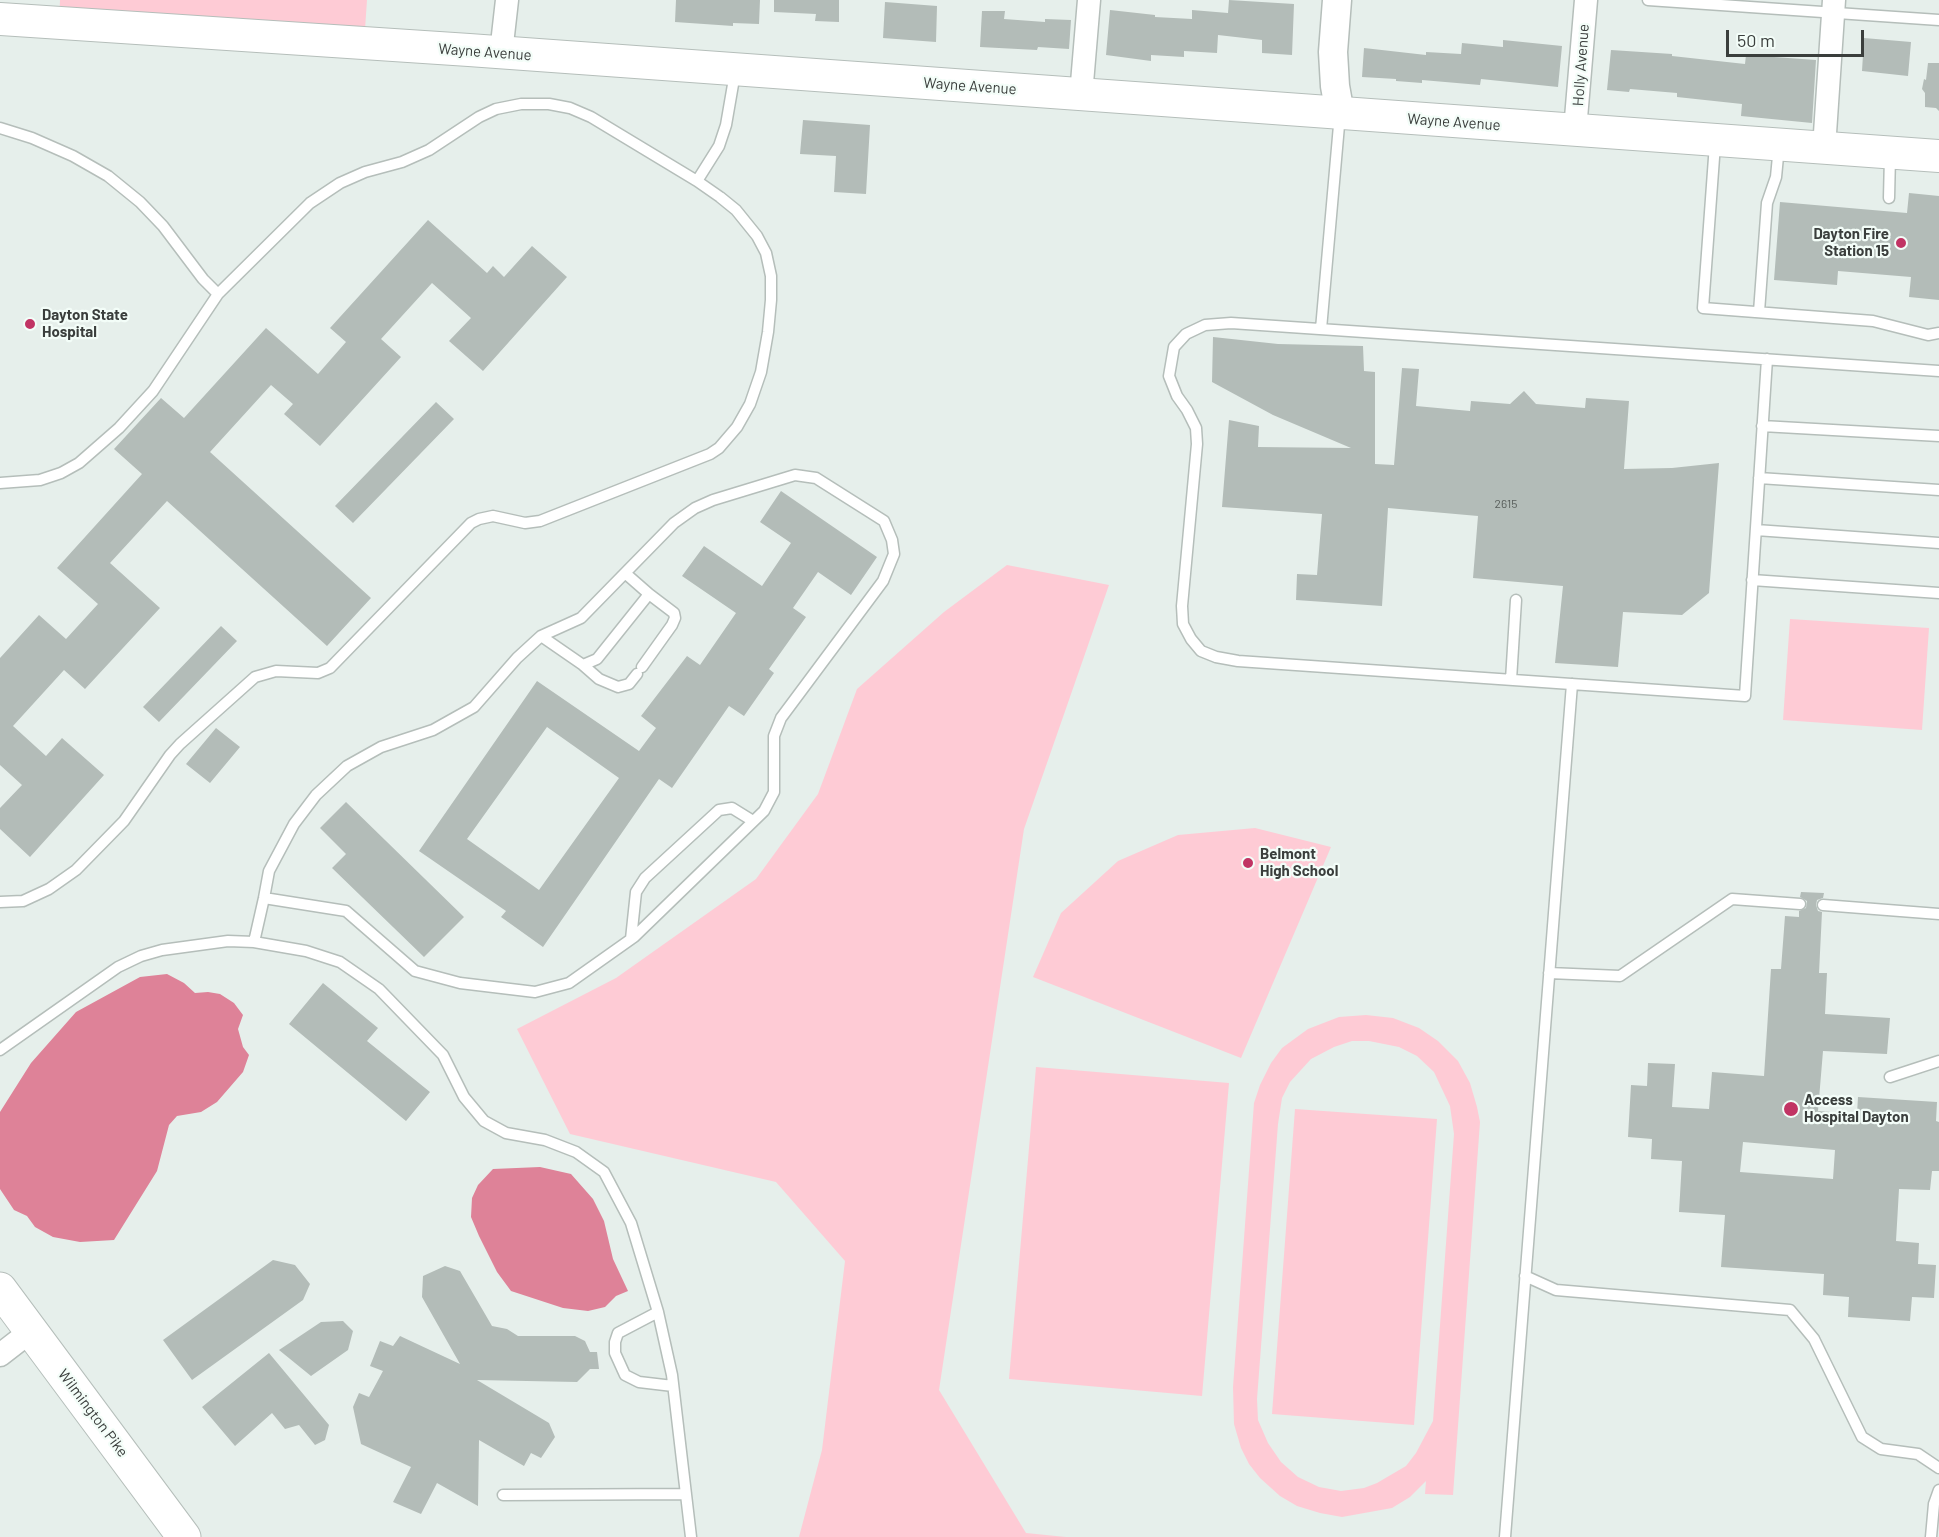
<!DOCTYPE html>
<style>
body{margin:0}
#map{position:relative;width:1939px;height:1537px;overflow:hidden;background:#e6efeb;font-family:Barlow,sans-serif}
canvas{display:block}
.scale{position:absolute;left:1726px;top:30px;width:138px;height:27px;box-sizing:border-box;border:3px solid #3a3e3c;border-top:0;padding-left:8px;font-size:18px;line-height:21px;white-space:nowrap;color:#3a3e3c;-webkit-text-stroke:4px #f3fdf8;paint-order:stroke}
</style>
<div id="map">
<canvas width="1939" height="1537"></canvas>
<div class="scale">50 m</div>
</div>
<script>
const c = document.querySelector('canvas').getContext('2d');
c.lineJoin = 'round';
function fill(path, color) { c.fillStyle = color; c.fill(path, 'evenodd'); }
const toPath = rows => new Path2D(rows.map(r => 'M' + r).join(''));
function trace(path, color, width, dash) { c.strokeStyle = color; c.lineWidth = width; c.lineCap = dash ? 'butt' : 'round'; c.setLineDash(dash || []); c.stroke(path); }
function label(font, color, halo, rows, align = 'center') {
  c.font = font + ' Barlow,sans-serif'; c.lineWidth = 4.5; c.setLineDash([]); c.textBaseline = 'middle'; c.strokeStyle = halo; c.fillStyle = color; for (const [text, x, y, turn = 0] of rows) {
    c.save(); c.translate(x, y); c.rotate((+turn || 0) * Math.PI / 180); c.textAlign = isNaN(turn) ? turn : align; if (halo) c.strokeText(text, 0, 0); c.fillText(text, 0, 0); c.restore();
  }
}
fill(toPath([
 [60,0,367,0,364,44,59,23],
 [1007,565,1109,585,1024,829,939,1390,1026,1533,1066,1537,799,1537,822,1450,845,1261,776,1182,570,1134,517,1029,616,978,756,879,818,794,857,689,944,612],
 [1790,619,1929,628,1922,730,1783,720],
 [1255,828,1331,847,1241,1058,1033,977,1061,913,1118,861,1178,835],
 [1366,1015,1393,1018,1419,1028,1438,1041,1458,1061,1470,1083,1477,1107,1480,1122,1453,1495,1425,1494,1426,1481,1410,1497,1392,1508,1342,1517,1320,1513,1297,1506,1280,1496,1260,1478,1249,1464,1241,1448,1234,1424,1233,1387,1254,1103,1260,1085,1271,1063,1282,1048,1308,1029,1339,1017],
 [1352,1041,1369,1041,1399,1047,1417,1056,1434,1072,1450,1106,1454,1134,1433,1421,1416,1453,1406,1466,1377,1483,1364,1488,1341,1491,1319,1487,1298,1477,1281,1462,1268,1443,1258,1420,1257,1399,1278,1124,1282,1098,1290,1082,1311,1059,1334,1047],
 [1036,1067,1229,1083,1202,1396,1009,1379],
 [1295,1109,1437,1119,1414,1425,1272,1414]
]), '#fecbd5');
fill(toPath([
 [167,974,184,983,195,993,208,992,220,994,234,1003,243,1015,238,1029,243,1047,249,1055,243,1072,217,1102,201,1112,177,1116,169,1125,157,1171,114,1240,80,1242,53,1237,35,1227,27,1216,14,1210,0,1189,0,1112,31,1063,76,1012,140,977],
 [540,1167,571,1174,593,1199,604,1221,613,1259,628,1291,616,1296,605,1307,588,1311,563,1308,511,1291,497,1272,479,1236,471,1217,472,1198,478,1185,493,1169]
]), '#de8298');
fill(toPath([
 [676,0,760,0,759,24,733,23,733,26,675,22],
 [774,0,839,0,839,22,815,21,816,14,774,12],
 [1229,0,1294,4,1292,55,1262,53,1262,40,1218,35,1217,53,1184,51,1184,57,1151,55,1151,61,1106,55,1110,10,1155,15,1155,17,1192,19,1192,10,1228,13],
 [885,2,937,6,936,42,883,38],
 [982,11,1005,11,1004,19,1045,22,1045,19,1071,20,1069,49,1038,47,1037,50,980,47],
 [1864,38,1911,42,1908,76,1862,71],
 [1503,40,1562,46,1558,87,1481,79,1480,85,1422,80,1422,83,1396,81,1396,79,1362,77,1364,48,1426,55,1426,52,1461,54,1462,43,1503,47],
 [1611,50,1672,54,1672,56,1745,64,1746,55,1816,60,1812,123,1741,116,1742,104,1677,97,1677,93,1630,89,1629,92,1607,90],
 [1928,63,1939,63,1939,111,1936,108,1925,107,1925,93,1922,89,1924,79,1926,80],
 [803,120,870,125,866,194,834,192,836,156,800,154],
 [1909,193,1939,196,1939,300,1909,297,1911,277,1838,271,1837,285,1774,280,1780,202,1907,213],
 [428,220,487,273,493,266,504,277,532,246,567,277,483,371,449,341,471,318,432,283,381,339,401,357,320,446,284,414,293,404,271,385,210,452,371,598,327,646,167,501,110,563,160,608,85,689,64,670,13,726,46,756,62,738,104,775,30,857,0,829,0,808,22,785,0,765,0,658,39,615,66,639,98,604,57,568,142,474,114,449,161,398,184,418,266,328,318,374,346,342,330,328],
 [1213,337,1278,344,1363,346,1364,371,1375,372,1375,464,1394,465,1402,368,1419,369,1416,406,1470,411,1471,401,1510,404,1524,391,1536,404,1585,408,1586,398,1629,401,1624,469,1672,468,1719,463,1709,593,1682,615,1623,612,1618,667,1555,663,1563,586,1473,578,1478,516,1388,508,1382,606,1296,600,1297,574,1317,575,1322,514,1222,507,1229,420,1259,426,1258,447,1351,448,1273,415,1212,382],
 [436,402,454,419,353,523,335,506],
 [781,491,877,557,851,595,818,572,793,608,806,617,769,669,774,673,744,716,729,706,672,788,659,779,543,947,501,917,506,911,419,851,537,681,639,751,656,728,641,716,687,656,700,665,736,613,682,576,704,546,762,586,791,543,760,522],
 [547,727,619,778,539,890,467,839],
 [221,626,237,641,159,722,143,707],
 [216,728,240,747,210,783,186,764],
 [346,802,464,917,424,957,332,868,346,854,320,828],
 [1801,892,1824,893,1823,898,1817,900,1816,905,1818,911,1822,912,1819,973,1827,973,1825,1014,1890,1018,1887,1054,1823,1051,1818,1111,1857,1114,1858,1097,1937,1102,1936,1121,1939,1122,1939,1171,1932,1171,1930,1190,1899,1189,1896,1241,1919,1243,1918,1264,1936,1265,1934,1298,1912,1297,1910,1321,1848,1317,1849,1297,1823,1295,1824,1274,1721,1267,1725,1215,1679,1212,1682,1161,1651,1159,1652,1139,1628,1137,1631,1085,1647,1086,1648,1063,1675,1064,1672,1107,1709,1109,1712,1072,1764,1076,1771,969,1781,969,1785,916,1799,917,1799,911,1806,908,1807,901,1800,897],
 [1743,1142,1835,1150,1833,1179,1740,1172],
 [323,983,378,1028,367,1041,430,1092,406,1121,289,1024],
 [273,1260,295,1265,310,1284,303,1300,192,1380,163,1340],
 [445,1266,460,1271,492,1326,507,1329,518,1336,575,1336,585,1341,590,1352,597,1352,599,1369,590,1369,577,1382,477,1380,549,1423,555,1437,541,1458,531,1453,524,1466,479,1440,478,1506,437,1483,421,1514,393,1502,411,1467,361,1444,353,1407,359,1393,369,1397,383,1371,370,1366,380,1341,393,1346,400,1336,460,1364,422,1297,423,1276],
 [343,1321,353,1331,348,1350,311,1376,279,1350,321,1322],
 [269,1353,329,1425,325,1440,315,1445,299,1425,285,1429,272,1413,235,1446,202,1407]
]), '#b3bcb8');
const service = toPath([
 [1648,0,1939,20],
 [0,128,32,138,73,156,108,176,140,202,163,226,203,279,218,294],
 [1715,144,1703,308,1873,321,1928,335,1939,333],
 [697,181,719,146,726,125,735,73],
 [1889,198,1890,156],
 [1759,312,1767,203,1776,177,1779,146],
 [1321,329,1340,114],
 [1767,359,1745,696,1238,661,1216,657,1201,651,1191,639,1183,624,1182,606,1197,444,1196,428,1187,410,1177,396,1169,376,1174,347,1186,334,1205,325,1231,323,1939,371],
 [1762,426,1939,436],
 [1759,478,1939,490],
 [0,483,40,480,61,473,79,463,119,428,153,391,218,294,310,203,340,183,365,172,402,162,429,150,479,117,496,109,521,104,549,104,570,108,591,117,697,181,720,197,736,210,757,236,766,253,771,276,771,300,768,332,761,372,750,404,737,427,719,448,710,454,540,521,525,523,493,516,479,519,471,523,330,668,318,673,276,671,255,677,180,744,170,755,124,821,76,870,49,889,23,901,0,902],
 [1756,530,1939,543],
 [1752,580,1939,593],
 [541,636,583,665,597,659,649,594,625,573],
 [583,665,599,679,618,687,629,684,637,674],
 [642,667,672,625,675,618,674,613,649,594],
 [1511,680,1516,600],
 [1823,905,1939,914],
 [631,939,636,892,645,878,719,810,732,808,753,821],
 [254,942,264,898,269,871,294,824,316,795,347,766,381,747,433,730,474,707,517,658,541,636,581,618,674,523,695,508,713,500,795,475,816,478,884,521,892,540,894,554,883,581,781,718,774,736,774,792,764,811,634,937,569,983,535,992,460,983,415,971,346,911,264,898],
 [1549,973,1620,976,1732,899,1800,904],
 [0,1050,118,967,141,956,162,950,228,941,254,942,306,951,340,962,379,989,443,1055,464,1097,484,1121,506,1133,545,1140,576,1152,604,1172,631,1223,658,1312,672,1375,691,1537],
 [1890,1077,1939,1061],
 [1525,1276,1556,1290,1790,1310,1814,1339,1862,1437,1881,1449,1918,1454,1939,1468],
 [658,1312,618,1333,615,1342,615,1353,625,1375,639,1382,673,1386],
 [503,1495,686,1494],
 [1505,1537,1572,684],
 [1931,1537,1934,1504,1939,1490]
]);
const minor = toPath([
 [501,53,507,0],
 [1081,95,1089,0],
 [1575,130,1586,0],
 [1824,148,1834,0],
 [0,1355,31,1331]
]);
const tertiary = toPath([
 [1337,0,1333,52,1335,86,1340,114]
]);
const secondary = toPath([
 [0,19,469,50,1939,156]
]);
const primary = toPath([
 [0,1289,184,1537]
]);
trace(service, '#b5beba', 13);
trace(minor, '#b5beba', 25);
trace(tertiary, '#b5beba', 31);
trace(secondary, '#b5beba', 34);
trace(primary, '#b5beba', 35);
trace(service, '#fff', 10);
trace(minor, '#fff', 22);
trace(tertiary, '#fff', 28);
trace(secondary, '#fff', 32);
trace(primary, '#fff', 33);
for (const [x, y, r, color] of [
 [1901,243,6,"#c13464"],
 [30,324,6,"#c13464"],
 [1248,863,6,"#c13464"],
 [1791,1109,8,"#c13464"]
]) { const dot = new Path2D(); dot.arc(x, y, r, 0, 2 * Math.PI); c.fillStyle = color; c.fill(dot); trace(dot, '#f3fdf8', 2); }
label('12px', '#585e5b', null, [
 ["2615",1506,504]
]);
label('15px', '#3a3e3c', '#f3fdf8', [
 ["Wayne Avenue",485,52,4],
 ["Holly Avenue",1581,65,-86],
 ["Wayne Avenue",970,86,4],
 ["Wayne Avenue",1454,122,4],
 ["Wilmington Pike",93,1413,53]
]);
label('bold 15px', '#3a3e3c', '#f3fdf8', [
 ["Dayton Fire",1889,234,"right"],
 ["Station 15",1889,251,"right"],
 ["Dayton State",42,315],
 ["Hospital",42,332],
 ["Belmont",1260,854],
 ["High School",1260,871],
 ["Access",1804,1100],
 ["Hospital Dayton",1804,1117]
], 'left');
</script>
